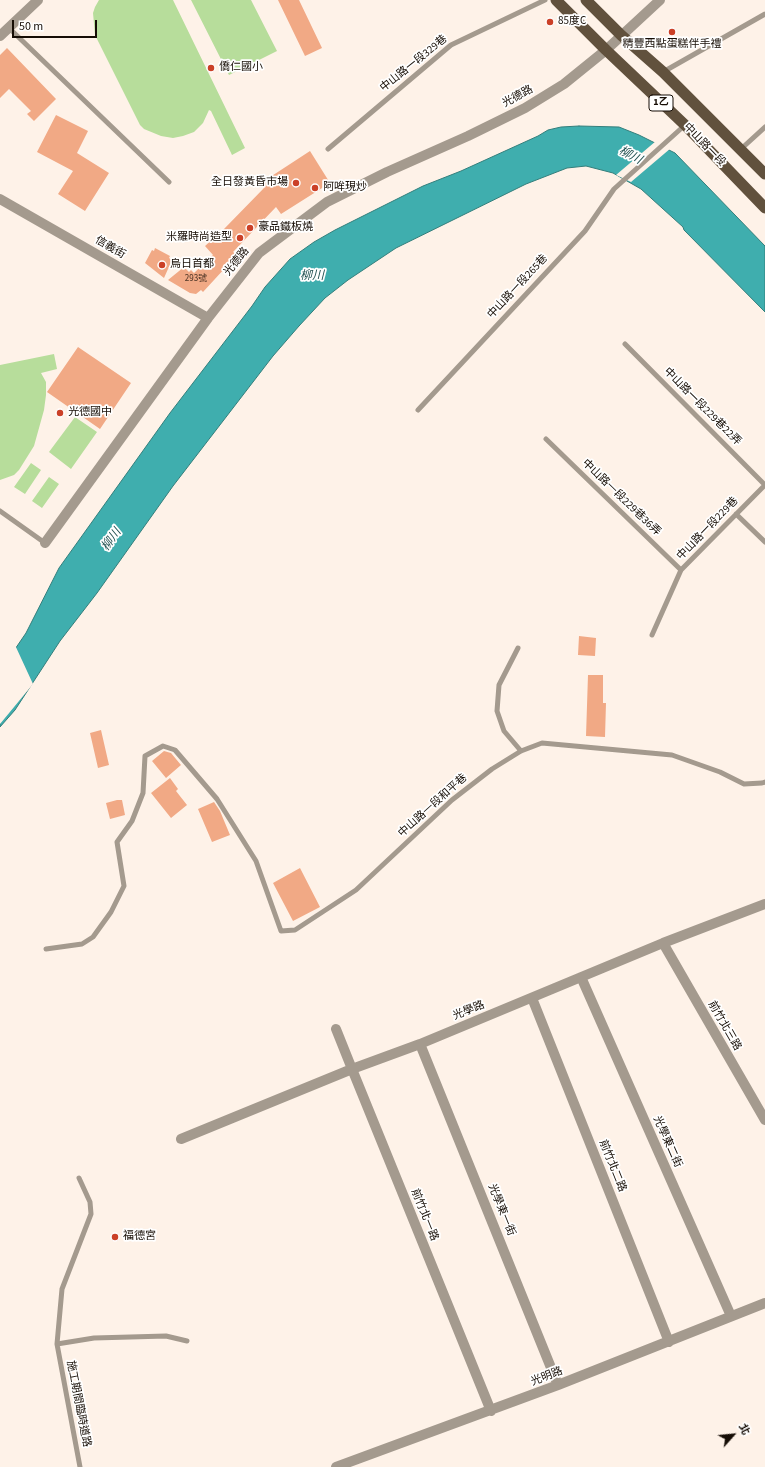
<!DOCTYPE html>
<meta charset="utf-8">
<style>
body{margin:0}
#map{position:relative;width:765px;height:1467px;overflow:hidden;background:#fef2e8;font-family:"Source Sans 3","Noto Sans TC",sans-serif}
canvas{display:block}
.north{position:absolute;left:713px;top:1415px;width:40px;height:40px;-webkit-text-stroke:3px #fff;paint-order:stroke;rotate:63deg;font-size:11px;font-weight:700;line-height:16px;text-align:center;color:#160d05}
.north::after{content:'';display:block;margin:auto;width:14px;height:18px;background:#160d05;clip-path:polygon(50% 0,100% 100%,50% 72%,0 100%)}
.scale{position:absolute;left:12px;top:20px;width:85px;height:18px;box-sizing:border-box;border:2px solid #160d05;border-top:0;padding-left:5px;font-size:12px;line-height:14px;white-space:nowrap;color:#160d05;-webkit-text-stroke:3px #fff;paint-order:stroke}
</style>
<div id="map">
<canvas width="765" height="1467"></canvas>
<div class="north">北</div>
<div class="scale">50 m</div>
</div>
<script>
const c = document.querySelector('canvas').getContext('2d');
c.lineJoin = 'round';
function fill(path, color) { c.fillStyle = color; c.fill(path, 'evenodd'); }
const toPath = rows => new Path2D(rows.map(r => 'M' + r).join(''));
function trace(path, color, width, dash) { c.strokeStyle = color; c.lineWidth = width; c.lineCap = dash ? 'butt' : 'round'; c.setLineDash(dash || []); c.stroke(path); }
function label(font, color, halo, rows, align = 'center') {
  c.font = font + ' "Source Sans 3","Noto Sans TC",sans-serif'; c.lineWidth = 3.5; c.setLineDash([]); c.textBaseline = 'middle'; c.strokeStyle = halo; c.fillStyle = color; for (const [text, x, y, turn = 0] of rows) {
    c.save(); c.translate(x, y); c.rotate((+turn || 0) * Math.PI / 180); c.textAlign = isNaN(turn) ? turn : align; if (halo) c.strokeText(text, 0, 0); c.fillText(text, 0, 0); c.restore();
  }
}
fill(toPath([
 [99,0,173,0,245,148,232,155,211,111,209,110,203,123,194,132,183,136,173,138,161,136,144,129,140,125,95,35,93,13,95,7],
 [191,0,251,0,277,51,229,75],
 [54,354,57,369,41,373,46,382,46,395,44,410,34,446,19,470,14,475,0,480,0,365],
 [75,417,97,432,71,469,49,452],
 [31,463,41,470,25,494,14,487],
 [49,477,59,484,42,508,32,501]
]), '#b7dd9b');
const water = toPath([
 [579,126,619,127,639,135,675,153,765,246,765,312,684,230,683,227,641,189,613,173,586,166,567,168,526,184,396,248,348,280,325,298,299,326,273,356,173,486,97,593,60,641,15,710,0,727,0,666,11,655,26,633,59,568,170,413,252,306,265,287,290,259,314,242,335,230,423,186,461,171,538,136,548,130,561,127,579,126]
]);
fill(water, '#3faeae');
trace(water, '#337e7b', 1);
fill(toPath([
 [656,141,671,148,631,182,616,175],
 [15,645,33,684,0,724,0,663,10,653]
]), '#fef2e8');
fill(toPath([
 [278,0,299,0,322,48,305,56],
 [7,48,56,99,34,121,27,114,31,111,9,89,0,98,0,55],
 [56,115,88,131,77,153,109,173,85,211,58,194,73,171,37,152],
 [310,151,330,183,281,214,276,207,233,252,237,255,203,292,201,290,196,294,190,293,168,280,184,267,189,272,191,270,194,273,213,255,205,246,224,229,264,188,261,183],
 [155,248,170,256,169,258,172,260,164,278,145,263,152,250,154,251],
 [78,347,131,383,100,429,47,392],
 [579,636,596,638,595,656,578,655],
 [588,675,603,675,603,703,606,703,605,737,586,736],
 [101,730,109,765,98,768,90,733],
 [164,751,171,753,181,765,166,778,152,761],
 [170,778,178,789,176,791,187,805,171,818,151,793],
 [117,800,122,800,125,815,110,819,106,803],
 [214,802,220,811,230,835,212,842,198,809],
 [300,868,320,907,293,921,273,883]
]), '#f1a985');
trace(toPath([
 [9,28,169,182],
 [663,72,765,14],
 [328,149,451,45,545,0],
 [741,149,765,127],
 [625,344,765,485,681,570,652,635],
 [418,410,585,231,614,189,685,125],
 [546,439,681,570],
 [0,511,45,543],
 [736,514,765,542],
 [518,648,499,685,497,711,504,731,521,751],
 [46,949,82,944,93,937,111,912,124,886,117,842,132,821,143,793,145,756,163,746,175,750,217,799,256,861,281,931,295,930,356,890,452,800,492,769,521,751,542,743,672,755,720,772,744,784,762,783,765,782],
 [79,1178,90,1202,91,1214,62,1289,57,1344,80,1467],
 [57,1344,94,1338,166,1336,187,1341]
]), '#a49a8e', 5);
trace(toPath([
 [0,36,38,0],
 [0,199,208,318],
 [45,543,208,318,259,253,327,202,387,172,468,136,525,108,564,84,606,50,660,0],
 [663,943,765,1120],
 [581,977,731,1316],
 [532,998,669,1342],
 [336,1029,352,1069,491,1411],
 [420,1044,558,1385],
 [181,1139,352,1069,420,1044,663,943,765,904],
 [336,1467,558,1385,765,1303]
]), '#a49a8e', 10);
trace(toPath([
 [556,0,606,50,685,125,765,208],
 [586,0,621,35,663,72,765,174]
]), '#61513d', 11);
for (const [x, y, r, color] of [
 [550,22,4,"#cb4027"],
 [672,32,4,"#cb4027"],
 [211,68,4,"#cb4027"],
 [296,183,4,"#cb4027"],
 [315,188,4,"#cb4027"],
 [250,228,4,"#cb4027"],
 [240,238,4,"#cb4027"],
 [162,265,4,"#cb4027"],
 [60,413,4,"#cb4027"],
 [115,1237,4,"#cb4027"]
]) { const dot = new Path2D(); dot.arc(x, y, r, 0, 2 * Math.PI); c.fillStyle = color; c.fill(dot); trace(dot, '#fff', 1.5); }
label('9px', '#4d3425', null, [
 ["293號",196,279]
]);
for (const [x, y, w] of [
 [661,103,24]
]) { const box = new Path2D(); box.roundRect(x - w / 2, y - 8, w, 16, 3); c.fillStyle = '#fff'; c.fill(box); trace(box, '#160d05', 1); }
label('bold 10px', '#160d05', null, [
 ["1乙",661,103]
]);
label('11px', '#160d05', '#fff', [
 ["85度C",558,22],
 ["精豐西點蛋糕伴手禮",672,45,"center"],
 ["僑仁國小",219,68],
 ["全日發黃昏市場",288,183,"right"],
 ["阿哞現炒",323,188],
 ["豪品鐵板燒",258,228],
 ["米羅時尚造型",232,238,"right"],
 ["烏日首都",170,265],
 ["光德國中",68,413],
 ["福德宮",123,1237]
], 'left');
label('11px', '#160d05', '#fff', [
 ["中山路一段329巷",414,64,-39],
 ["光德路",518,97,-29],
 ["中山路一段",704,145,46],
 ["信義街",110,248,30],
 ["光德路",237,262,-51],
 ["中山路一段265巷",518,287,-47],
 ["中山路一段229巷22弄",702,407,45],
 ["中山路一段229巷36弄",621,498,44],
 ["中山路一段229巷",708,529,-46],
 ["中山路一段和平巷",433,806,-42],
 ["光學路",469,1011,-22],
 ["前竹北三路",724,1026,60],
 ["光學東二街",667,1142,66],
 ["前竹北二路",612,1166,68],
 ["光學東一街",501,1210,68],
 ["前竹北一路",424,1215,68],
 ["光明路",547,1377,-21],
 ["施工期間臨時道路",78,1404,79]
]);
label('italic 12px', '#1f4f4f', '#fff', [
 ["柳川",630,156,28],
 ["柳川",312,276],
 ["柳川",112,540,-54]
]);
</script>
